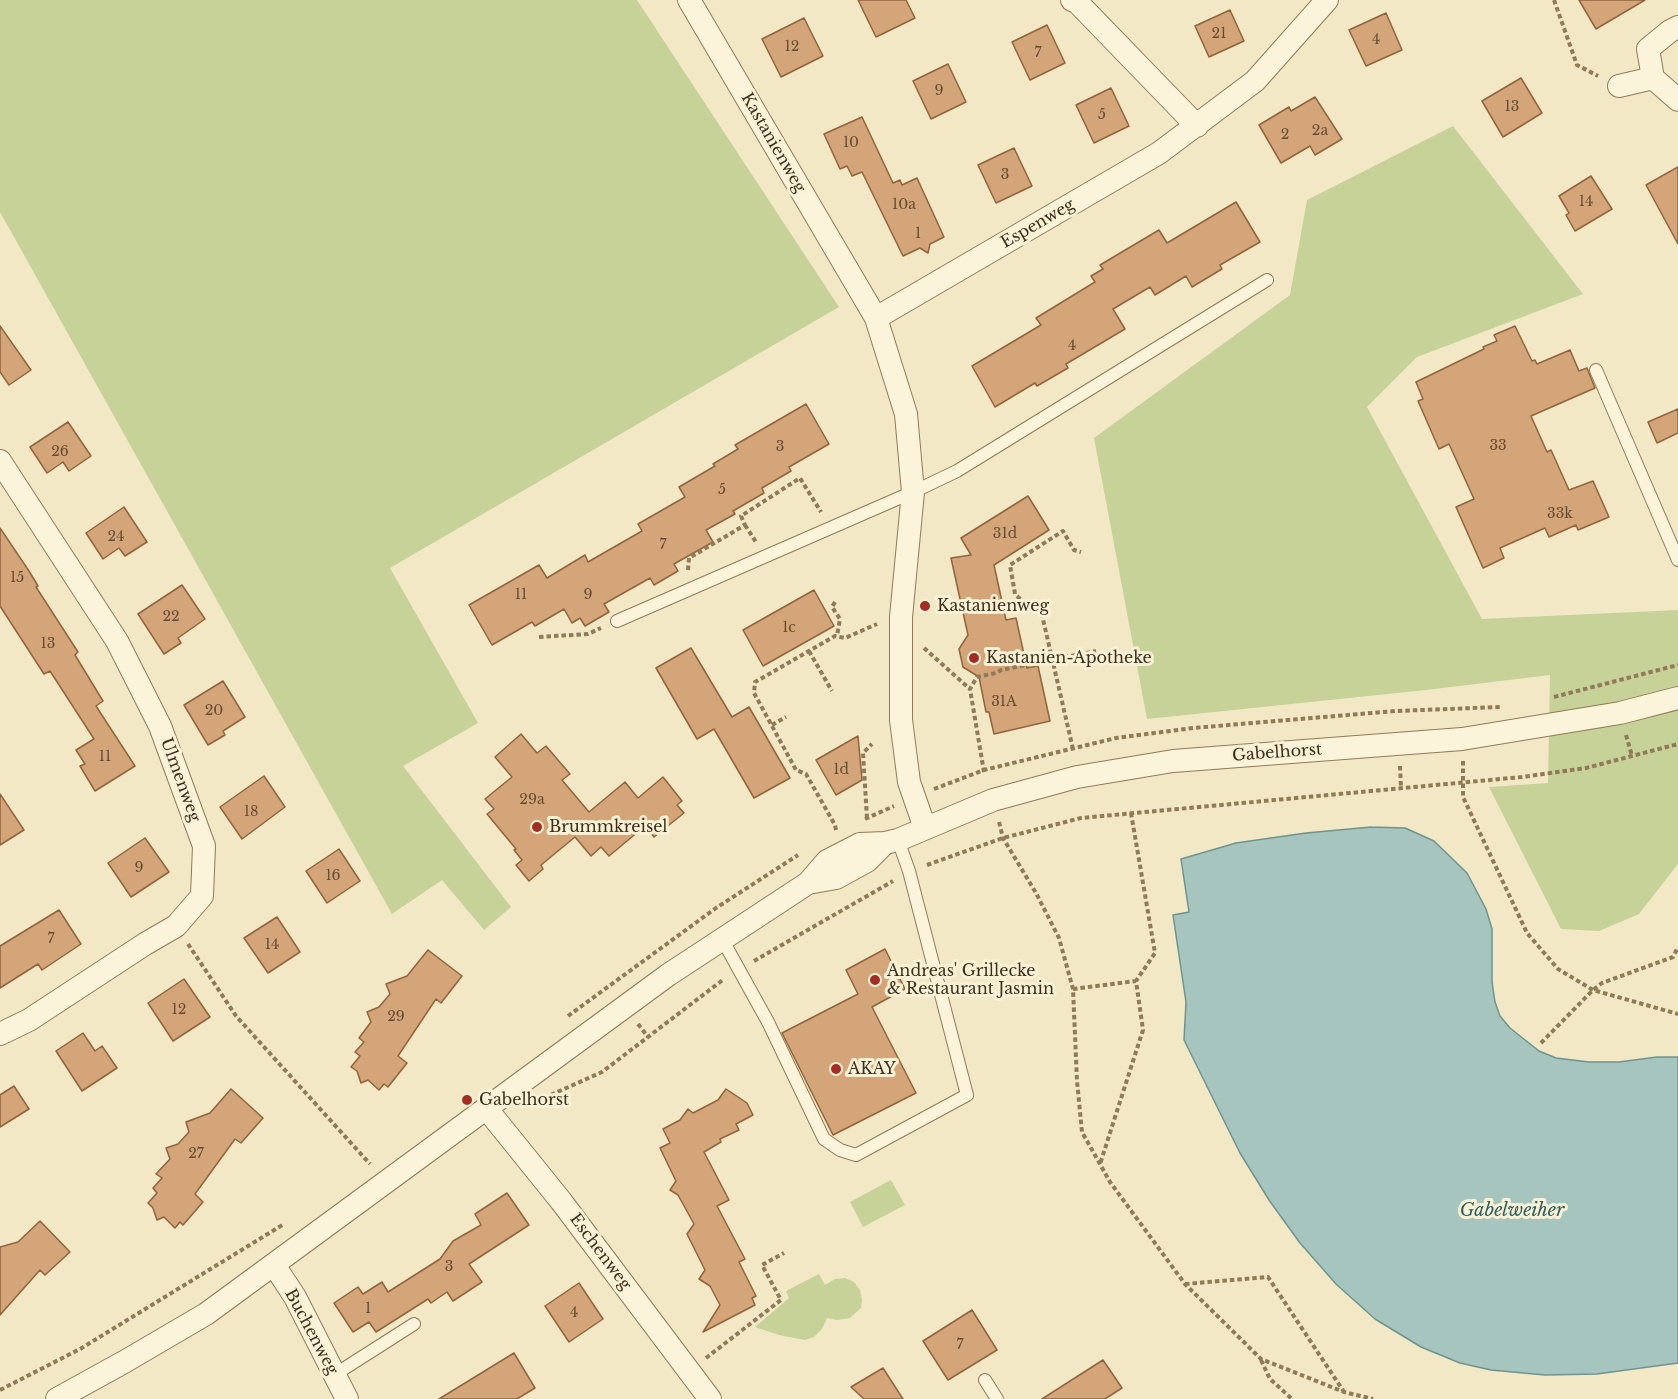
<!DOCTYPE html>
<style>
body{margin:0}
canvas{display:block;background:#f2e8c5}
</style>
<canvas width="1678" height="1399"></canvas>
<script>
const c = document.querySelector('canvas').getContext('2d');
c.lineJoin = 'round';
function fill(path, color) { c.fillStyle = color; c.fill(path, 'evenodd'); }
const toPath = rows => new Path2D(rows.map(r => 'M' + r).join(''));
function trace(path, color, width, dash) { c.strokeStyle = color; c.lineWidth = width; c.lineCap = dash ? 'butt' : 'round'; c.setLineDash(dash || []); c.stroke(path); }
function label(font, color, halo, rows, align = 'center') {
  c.font = font + ' "Libre Baskerville",serif'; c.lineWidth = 6; c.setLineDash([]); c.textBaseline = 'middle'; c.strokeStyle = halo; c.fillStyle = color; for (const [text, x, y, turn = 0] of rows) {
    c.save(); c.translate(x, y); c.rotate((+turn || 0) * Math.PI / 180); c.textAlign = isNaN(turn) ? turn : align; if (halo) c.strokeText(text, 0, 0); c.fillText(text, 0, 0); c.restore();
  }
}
fill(toPath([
 [0,0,637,0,839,307,390,568,478,723,403,766,511,907,484,930,442,880,392,914,0,212],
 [1453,126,1583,294,1417,357,1367,407,1482,619,1678,610,1678,864,1639,914,1599,931,1561,929,1489,787,1548,783,1550,675,1426,690,1147,719,1094,438,1290,295,1307,200],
 [891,1180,905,1205,863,1227,850,1202],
 [819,1274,825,1285,835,1279,845,1278,854,1282,860,1290,862,1300,861,1308,850,1318,837,1320,827,1318,822,1329,814,1337,805,1340,779,1335,755,1327,789,1298,786,1291]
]), '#c7d298');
const water = toPath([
 [1371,827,1405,828,1434,841,1467,873,1486,909,1492,929,1492,982,1495,1002,1500,1016,1510,1028,1539,1051,1556,1058,1589,1062,1619,1062,1657,1057,1678,1057,1678,1363,1597,1374,1545,1375,1491,1370,1460,1363,1421,1347,1375,1319,1336,1284,1300,1243,1269,1200,1240,1153,1184,1040,1186,1002,1173,915,1189,912,1181,859,1236,843,1306,833,1371,827]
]);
fill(water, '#a7c5bf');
trace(water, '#6d958e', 1.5);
const building = toPath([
 [858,0,906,0,915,18,876,37,858,0],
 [1579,0,1645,0,1596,29,1579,0],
 [1230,10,1244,41,1209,57,1195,26,1230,10],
 [1386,13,1402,50,1366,66,1349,30,1386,13],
 [804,18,823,56,781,77,762,39,804,18],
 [1047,25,1065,63,1030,80,1012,42,1047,25],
 [948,64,966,102,931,119,913,81,948,64],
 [1521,78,1542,113,1503,137,1482,101,1521,78],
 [1111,88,1129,126,1094,143,1076,105,1111,88],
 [1315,97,1342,139,1315,155,1310,146,1281,163,1259,125,1289,107,1291,111,1315,97],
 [862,117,893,183,900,180,902,185,917,178,944,237,930,244,928,253,920,248,903,256,862,172,852,176,847,166,840,169,824,134,862,117],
 [1014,148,1032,186,996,203,978,165,1014,148],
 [1678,167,1678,244,1646,185,1678,167],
 [1591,176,1612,209,1575,231,1566,215,1569,213,1559,196,1591,176],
 [1236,202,1260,242,1220,265,1222,269,1192,287,1186,276,1155,295,1150,287,1113,309,1125,329,1066,364,1068,368,1037,386,1035,383,995,407,972,366,1041,325,1036,318,1095,282,1091,276,1103,269,1100,265,1159,230,1167,243,1236,202],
 [0,326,31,370,9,385,0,372,0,326],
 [1515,326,1532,361,1535,360,1537,364,1570,350,1579,371,1587,368,1595,388,1531,416,1547,452,1551,450,1569,490,1593,481,1609,517,1578,530,1576,525,1549,537,1545,528,1500,548,1504,558,1483,568,1456,507,1474,499,1449,444,1439,449,1418,401,1423,399,1416,382,1484,349,1483,347,1497,341,1494,335,1515,326],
 [806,404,829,444,789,467,791,471,762,488,764,493,733,511,735,514,706,530,713,542,674,564,678,571,654,585,650,578,604,604,609,612,585,626,580,618,572,623,564,609,535,626,532,622,492,645,469,605,539,565,547,578,585,555,588,562,642,531,638,524,685,497,679,487,715,466,713,464,738,449,735,445,806,404],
 [1678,409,1678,433,1657,443,1648,422,1678,409],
 [68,422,91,456,69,471,63,462,47,473,30,447,68,422],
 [1028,496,1049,530,994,565,1006,620,1016,618,1027,668,1038,666,1050,721,994,734,989,712,986,712,979,677,963,667,959,649,968,635,951,558,971,555,961,538,1028,496],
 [124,507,147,542,125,556,119,548,103,559,86,533,124,507],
 [0,528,29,571,38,586,36,587,78,652,75,655,103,701,96,706,135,766,95,791,80,766,85,764,76,750,94,739,50,671,44,674,0,606,0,528],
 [182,585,205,619,178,638,181,643,164,654,138,614,182,585],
 [814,590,834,626,763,666,743,630,814,590],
 [691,648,732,717,749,707,790,778,754,798,714,729,697,739,656,668,691,648],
 [223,681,245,717,223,731,225,735,208,745,184,705,223,681],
 [521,734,537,753,546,746,570,774,562,780,589,812,625,782,638,798,663,777,682,801,677,805,684,813,654,837,645,826,609,856,601,847,591,856,575,837,541,865,543,869,529,881,516,865,522,860,514,850,516,849,487,814,494,809,485,799,512,777,495,757,521,734],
 [858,736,862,780,836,795,816,760,858,736],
 [264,776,285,807,242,839,220,807,264,776],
 [0,794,24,830,0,845,0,794],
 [145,838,169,872,131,897,108,863,145,838],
 [339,849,360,881,327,903,306,871,339,849],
 [59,910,81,944,42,970,38,964,0,988,0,946,59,910],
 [277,917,300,952,268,973,244,938,277,917],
 [885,949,905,989,872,1007,916,1093,833,1135,782,1033,858,994,846,970,885,949],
 [428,950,462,976,441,1003,436,999,398,1056,407,1063,388,1087,384,1084,379,1090,368,1080,361,1083,357,1071,351,1067,360,1056,355,1052,364,1042,359,1038,371,1022,367,1012,379,1007,390,994,386,984,407,976,428,950],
 [184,979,210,1017,173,1041,148,1003,184,979],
 [83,1033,95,1051,102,1046,117,1068,82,1091,56,1051,83,1033],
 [14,1086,29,1109,0,1127,0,1095,14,1086],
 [231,1089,263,1118,241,1143,235,1139,195,1194,203,1202,183,1225,180,1222,175,1228,164,1217,157,1220,153,1208,148,1203,157,1193,153,1188,162,1178,156,1174,170,1159,166,1148,178,1144,189,1132,186,1122,210,1113,231,1089],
 [726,1089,747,1103,753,1115,736,1124,739,1130,720,1139,721,1142,704,1152,729,1200,717,1206,745,1259,739,1262,756,1296,752,1298,755,1305,703,1332,720,1305,710,1286,699,1279,705,1270,687,1234,694,1224,678,1195,670,1190,676,1181,660,1148,670,1143,663,1129,680,1120,688,1109,693,1113,718,1100,726,1089],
 [507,1193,529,1225,469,1264,482,1282,453,1301,447,1292,431,1303,428,1299,376,1332,369,1322,353,1332,334,1303,358,1287,363,1294,382,1282,388,1292,440,1259,453,1241,481,1225,475,1214,507,1193],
 [40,1221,70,1252,45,1275,40,1270,0,1315,0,1247,18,1242,40,1221],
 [579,1283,603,1319,569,1342,545,1306,579,1283],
 [972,1310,997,1350,948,1380,923,1341,972,1310],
 [514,1353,535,1388,517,1399,439,1399,514,1353],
 [1103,1360,1122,1388,1105,1399,1042,1399,1103,1360],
 [883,1368,903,1399,864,1399,851,1387,883,1368]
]);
fill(building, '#d4a578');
trace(building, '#91643c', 1.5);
const service = toPath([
 [1596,370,1678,560],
 [617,621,913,492,957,471,1267,280],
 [722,939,768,1022,824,1139,840,1150,856,1155,967,1095,909,871,898,840],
 [334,1375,414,1324],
 [985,1380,997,1399]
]);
const minor = toPath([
 [689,0,876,318,906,414,913,492,901,617,901,720,909,782,925,828],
 [1072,0,1077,2,1197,126],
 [1678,27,1670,31,1648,49,1653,78,1678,100],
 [1619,86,1653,78],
 [876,318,1159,153,1255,81,1327,0],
 [0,461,117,641,160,726,204,846,202,896,176,926,145,944,29,1020,0,1034],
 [808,883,836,878,867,861,885,843],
 [486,1108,561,1201,710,1399],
 [274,1265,295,1297,347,1399],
 [57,1399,124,1362,206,1314,668,975,808,883,827,861,860,844,885,843,898,840,993,800,1077,777,1173,761,1462,739,1620,713,1678,698]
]);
trace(service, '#907a59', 14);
trace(minor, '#907a59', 24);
trace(toPath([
 [1554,0,1577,65,1598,76],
 [745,525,756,542],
 [688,570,689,558,745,525,741,516,800,478,821,512],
 [835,602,832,607,840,619,837,636],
 [539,637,588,634,601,628],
 [924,648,970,689],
 [809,651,832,691],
 [1554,697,1678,665],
 [772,725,786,717],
 [1626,735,1632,756],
 [1073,749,1042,615,1032,605,1022,601,1015,594,1010,565,1063,531,1074,550,1081,552],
 [1463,761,1463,797,1527,933,1558,969,1593,990,1678,1014],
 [1400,766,1401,788],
 [984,772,970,689,977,677,996,673,1001,670,1096,651],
 [934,789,984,770,1116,738,1193,728,1396,711,1500,707],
 [1131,813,1155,953,1136,981],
 [867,818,863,753,872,744],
 [865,819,894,806],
 [999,822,1003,838,1036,893,1059,938,1073,989,1077,1081,1082,1132,1110,1182,1185,1284,1261,1359,1344,1392,1373,1399],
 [836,830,835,825,806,774,796,770,754,693,755,682,835,636,845,638,877,624],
 [927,865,1003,838,1081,818,1522,777,1586,768,1678,744],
 [188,944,236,1016,370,1164],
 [754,961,893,881],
 [1073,989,1136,981,1143,1030,1100,1164],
 [568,1016,716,908,798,855],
 [638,1024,648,1037],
 [1541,1043,1593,990,1602,983,1673,957,1678,947],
 [544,1098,602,1072,724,979],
 [1185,1284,1268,1277,1344,1392],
 [706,1358,781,1300,762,1265,784,1253],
 [1261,1360,1270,1379,1292,1399],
 [0,1390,80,1349,284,1224]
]), '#907a59', 4, [4.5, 3]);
trace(service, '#fcf4da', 12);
trace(minor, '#fcf4da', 22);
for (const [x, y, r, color] of [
 [925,606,6,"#a52c23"],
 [974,658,6,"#a52c23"],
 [537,827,6,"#a52c23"],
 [875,980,6,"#a52c23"],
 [836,1069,6,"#a52c23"],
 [467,1100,6,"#a52c23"]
]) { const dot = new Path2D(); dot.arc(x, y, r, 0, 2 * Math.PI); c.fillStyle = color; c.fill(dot); trace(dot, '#f9f1d6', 2); }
label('14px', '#644d34', null, [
 ["21",1219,34],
 ["4",1376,40],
 ["12",792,47],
 ["7",1038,53],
 ["9",939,91],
 ["13",1512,107],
 ["5",1102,115],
 ["2a",1320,131],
 ["2",1285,135],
 ["10",851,143],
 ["3",1005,175],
 ["14",1586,202],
 ["10a",904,205],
 ["1",918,234],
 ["4",1072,346],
 ["33",1498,446],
 ["3",780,447],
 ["26",60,452],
 ["5",722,490],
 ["33k",1560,514],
 ["31d",1005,534],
 ["24",116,537],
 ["7",663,545],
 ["15",17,578],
 ["11",521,595],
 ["9",588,595],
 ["22",171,617],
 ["1c",789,628],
 ["13",48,644],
 ["31A",1004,702],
 ["20",214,711],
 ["11",105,757],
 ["1d",841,770],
 ["29a",532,800],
 ["18",251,812],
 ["9",139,868],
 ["16",333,876],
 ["7",51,939],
 ["14",272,945],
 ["12",179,1010],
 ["29",396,1017],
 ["27",196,1154],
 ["3",449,1267],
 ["1",368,1309],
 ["4",574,1313],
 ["7",960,1345]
]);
label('16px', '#3e301e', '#f9f1d6', [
 ["Kastanienweg",773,143,60],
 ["Espenweg",1038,224,-30],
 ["Gabelhorst",1277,753,-4],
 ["Ulmenweg",180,780,70],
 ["Eschenweg",600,1252,53],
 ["Buchenweg",311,1332,62]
]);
label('16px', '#3e301e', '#f9f1d6', [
 ["Kastanienweg",937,606],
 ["Kastanien-Apotheke",986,658],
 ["Brummkreisel",549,827],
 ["Andreas' Grillecke",887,971],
 ["& Restaurant Jasmin",887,989],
 ["AKAY",848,1069],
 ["Gabelhorst",479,1100]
], 'left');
label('italic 18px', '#2c5f60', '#f9f1d6', [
 ["Gabelweiher",1512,1211]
]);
</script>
